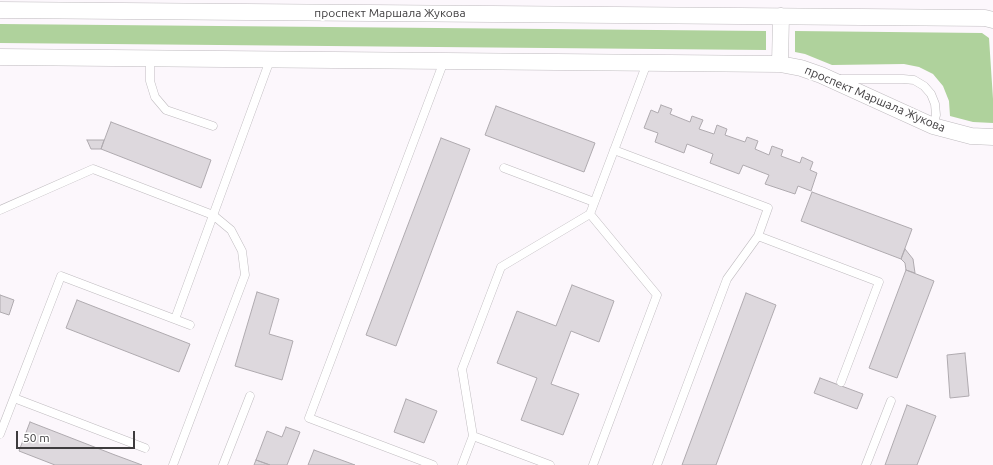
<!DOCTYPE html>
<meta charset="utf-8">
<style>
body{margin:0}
#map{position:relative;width:993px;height:465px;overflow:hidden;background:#fcf7fc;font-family:Ubuntu,sans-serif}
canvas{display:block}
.scale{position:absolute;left:16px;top:431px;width:119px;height:18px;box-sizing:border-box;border:2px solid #3e3c3e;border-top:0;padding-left:5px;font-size:12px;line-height:14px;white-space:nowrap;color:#3e3c3e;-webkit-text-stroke:3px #fff;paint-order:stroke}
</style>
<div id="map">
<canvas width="993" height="465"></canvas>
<div class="scale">50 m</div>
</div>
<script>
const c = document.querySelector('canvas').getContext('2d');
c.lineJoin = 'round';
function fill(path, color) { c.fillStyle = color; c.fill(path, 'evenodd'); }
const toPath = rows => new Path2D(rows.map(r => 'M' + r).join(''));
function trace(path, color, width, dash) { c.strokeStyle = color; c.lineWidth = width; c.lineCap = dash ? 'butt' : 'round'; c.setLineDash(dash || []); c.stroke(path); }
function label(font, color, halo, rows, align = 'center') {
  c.font = font + ' Ubuntu,sans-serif'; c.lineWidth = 4; c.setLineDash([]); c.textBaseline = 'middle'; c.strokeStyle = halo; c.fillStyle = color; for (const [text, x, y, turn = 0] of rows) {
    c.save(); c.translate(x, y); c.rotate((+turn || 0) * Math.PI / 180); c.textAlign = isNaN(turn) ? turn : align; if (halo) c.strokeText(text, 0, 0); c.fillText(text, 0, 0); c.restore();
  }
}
fill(toPath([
 [0,24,766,31,766,50,0,43],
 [795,31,982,33,989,38,993,99,993,123,973,122,950,116,949,101,943,86,933,74,919,67,904,64,832,65,805,54,795,52]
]), '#afd29c');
const building = toPath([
 [661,105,672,109,670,114,690,122,692,116,703,120,699,129,714,134,717,125,727,129,725,135,745,142,747,137,758,141,755,149,769,155,772,146,783,150,781,156,800,163,802,157,813,162,810,170,817,173,811,191,798,186,795,194,765,184,769,175,743,165,739,174,710,163,713,154,687,144,684,153,655,142,658,133,644,128,651,110,658,113,661,105],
 [496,106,595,143,584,172,485,135,496,106],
 [111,122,211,160,201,188,101,149,111,122],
 [441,138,470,149,396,346,366,335,441,138],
 [87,140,104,140,101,149,91,149,87,140],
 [812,192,912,229,901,259,801,221,812,192],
 [905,249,913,259,915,273,906,270,905,263,901,259,905,249],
 [906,270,934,281,897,378,869,368,906,270],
 [572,285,614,301,599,342,571,331,551,384,579,394,563,435,521,420,537,378,497,363,517,311,556,326,572,285],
 [257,292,279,299,269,334,293,341,282,380,235,366,257,292],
 [746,293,776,305,716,465,682,465,746,293],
 [0,295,14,300,9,315,0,312,0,295],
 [77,300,190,344,179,372,66,328,77,300],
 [965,353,969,396,950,398,947,355,965,353],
 [820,378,863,394,857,409,814,393,820,378],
 [406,399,437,411,424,443,394,432,406,399],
 [907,405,936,416,917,465,885,465,907,405],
 [30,422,115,455,142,465,55,465,19,451,30,422],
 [286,427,300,432,287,465,270,465,256,460,267,431,282,437,286,427],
 [314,450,355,465,308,465,314,450],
 [256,460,270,465,254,465,256,460]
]);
fill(building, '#ddd8dd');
trace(building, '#afaaaf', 1);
const service = toPath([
 [150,59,150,81,155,97,166,110,213,126],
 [838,79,903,79,914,80,924,86,931,94,935,104,936,115,933,126],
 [614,150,768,208,758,236,727,279,657,465],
 [504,168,594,202],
 [0,210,93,169,213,215,231,230,242,251,245,275,173,465],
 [590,214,657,295,593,465],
 [758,236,879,282,841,382],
 [175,319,270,60],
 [14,398,145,448],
 [0,434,61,276,190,325],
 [473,436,550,465],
 [223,465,250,396],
 [433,465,309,418,444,61],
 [462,465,473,436,462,369,501,267,590,214,647,63],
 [866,465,891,401]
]);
const minor = toPath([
 [0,10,985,18,993,20],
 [0,57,780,64,801,68,821,75,933,126,971,136,993,137],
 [780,64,781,16]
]);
trace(service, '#bfbbbf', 9);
trace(minor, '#bfbbbf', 17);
trace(service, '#fff', 8);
trace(minor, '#fff', 16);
label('12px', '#3e3c3e', '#fff', [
 ["проспект Маршала Жукова",390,13],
 ["проспект Маршала Жукова",875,99,23]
]);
</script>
